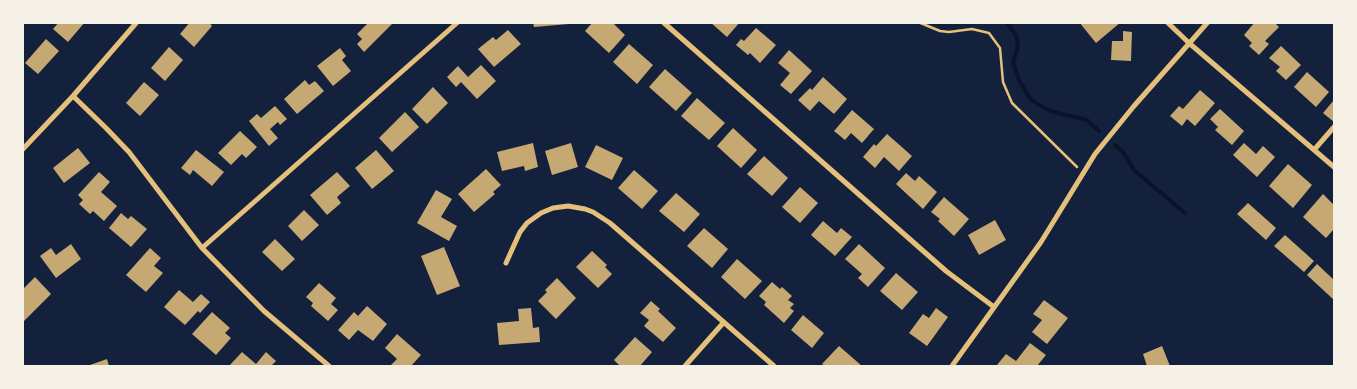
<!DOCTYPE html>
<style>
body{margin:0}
#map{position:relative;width:1357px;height:389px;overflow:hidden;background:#14213d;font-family:Commissioner,sans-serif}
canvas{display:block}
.frame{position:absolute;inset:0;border:24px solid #f6f1e7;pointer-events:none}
</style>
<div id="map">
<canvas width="1357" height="389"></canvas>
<div class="frame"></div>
</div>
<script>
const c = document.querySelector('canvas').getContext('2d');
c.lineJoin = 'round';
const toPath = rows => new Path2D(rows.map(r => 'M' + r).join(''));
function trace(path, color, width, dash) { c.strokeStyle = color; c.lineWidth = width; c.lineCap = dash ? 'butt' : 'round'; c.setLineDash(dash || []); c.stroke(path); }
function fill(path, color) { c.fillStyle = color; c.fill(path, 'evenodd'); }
trace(toPath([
 [1006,22,1016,35,1018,46,1013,63,1020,82,1031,100,1050,111,1087,120,1099,131],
 [1115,145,1123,152,1134,170,1185,213]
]), '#0b132b', 4);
fill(toPath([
 [59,22,85,22,68,42,53,29],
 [190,22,209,22,212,26,194,47,180,34],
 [369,22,394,22,364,52,357,44,362,39,357,34],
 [533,22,569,22,569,24,534,27],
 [593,22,612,22,625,35,609,53,585,31],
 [710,22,740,22,727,37],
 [1079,22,1121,22,1096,43],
 [1255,22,1274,22,1279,27,1265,41,1269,44,1259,55,1249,46,1252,43,1244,35],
 [756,28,776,45,760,63,750,53,748,55,736,45,741,39,744,41],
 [508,30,521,44,494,67,478,49,493,37,496,40],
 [1123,31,1132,32,1131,61,1111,60,1112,41,1123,41],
 [46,39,59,51,38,74,25,63],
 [629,44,653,65,637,84,613,62],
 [1281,46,1301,65,1286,80,1276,71,1280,67,1269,58],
 [169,47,183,60,165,81,151,68],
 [340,48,346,56,342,60,351,71,333,86,317,66],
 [789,50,812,71,791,94,780,85,790,73,778,63],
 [481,65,496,81,477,99,461,82,456,87,447,77,458,66,468,77],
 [665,69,692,93,676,111,649,87],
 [1307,72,1329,92,1316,107,1294,87],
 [823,77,847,99,834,114,819,101,810,111,798,100,810,88,812,90],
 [305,80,309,85,315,81,324,91,297,114,284,99],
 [144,82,159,95,140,116,126,103],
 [433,87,448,103,427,124,412,109],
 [1200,90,1215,103,1195,126,1187,119,1182,126,1170,116,1179,106,1183,109],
 [697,98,725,123,709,140,681,116],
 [1334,100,1334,122,1323,113],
 [275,106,287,119,280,125,278,122,270,129,278,138,269,146,249,121,257,114,261,118],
 [1220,109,1244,131,1232,145,1215,130,1218,127,1210,119],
 [852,110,874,129,862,143,851,133,845,140,834,131],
 [405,112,419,127,392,152,379,138],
 [733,128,757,150,741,168,717,146],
 [240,131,257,147,246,158,242,154,231,165,218,153],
 [887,134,912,156,899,171,884,157,875,168,863,157,874,144,876,146],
 [533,143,538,167,525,171,524,166,502,171,497,152],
 [571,143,578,167,552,175,545,151],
 [1244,143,1256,154,1263,146,1275,157,1257,177,1233,155],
 [596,145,623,158,612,180,585,167],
 [78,148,90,163,64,183,53,168],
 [196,150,224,172,212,186,193,170,190,175,181,168],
 [376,150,394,171,372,189,355,168],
 [764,156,788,178,772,196,747,174],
 [1288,164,1312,185,1293,208,1269,186],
 [486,169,501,185,493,192,495,194,474,212,458,194],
 [634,170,658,191,642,209,618,188],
 [99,172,110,182,101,192,117,206,104,221,93,211,90,214,79,204,83,200,78,195],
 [337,172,350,186,337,197,341,203,327,215,310,195],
 [906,173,915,181,919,176,937,192,923,209,896,184],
 [800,187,818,203,800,223,782,207],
 [436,190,452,199,441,217,457,226,449,241,417,223],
 [676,193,700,214,684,232,659,211],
 [1323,194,1334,205,1334,229,1326,238,1303,217],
 [944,197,969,219,954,236,938,221,940,219,931,212],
 [1248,203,1276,228,1266,240,1237,214],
 [304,210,319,225,302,241,288,226],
 [121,213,128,219,131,216,147,229,131,247,109,228],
 [995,220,1006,240,979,255,968,235],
 [823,221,837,233,841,228,852,237,835,256,811,235],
 [704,228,728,249,712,268,687,246],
 [1285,235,1314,261,1304,272,1274,246],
 [275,239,295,259,282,271,262,252],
 [71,244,81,259,56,278,40,256,51,248,56,255],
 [859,244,885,268,868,287,858,278,862,274,845,259],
 [444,247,460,286,437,295,421,256],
 [150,248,161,258,154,266,163,273,146,292,126,275],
 [592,251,607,265,605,267,612,274,598,288,576,267],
 [737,259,762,281,745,299,721,277],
 [1317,264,1334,280,1334,300,1307,275],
 [896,273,918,292,902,310,880,291],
 [35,277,51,294,22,323,22,290],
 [557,278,576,298,556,319,538,301,547,292,545,290],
 [772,282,780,289,782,287,792,296,788,300,794,304,790,308,794,311,784,323,764,305,766,302,759,296],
 [319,283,336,298,331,304,338,310,328,321,311,306,313,303,306,297],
 [179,290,193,302,201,294,210,302,200,313,198,311,185,325,164,307],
 [1044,300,1068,318,1047,344,1032,332,1042,320,1033,314],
 [651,301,660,309,658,311,676,328,663,342,644,326,649,320,640,313],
 [367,306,387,324,373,341,358,330,349,340,338,330,354,312,358,316],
 [531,308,533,328,539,327,540,342,499,345,497,323,519,321,518,309],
 [936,308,948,317,927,346,909,333,923,314,929,318],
 [212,312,230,328,225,333,231,338,216,355,192,334],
 [803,315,824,333,812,348,791,330],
 [397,334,421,355,411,366,390,366,397,359,385,348],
 [635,337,652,352,640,366,620,366,614,360],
 [1030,343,1046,355,1037,366,999,366,997,365,1006,354,1016,361],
 [839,346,862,366,825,366,822,364],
 [1162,346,1170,366,1147,366,1143,354],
 [242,352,256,364,266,352,276,361,271,366,229,366],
 [107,359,109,366,87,366]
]), '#c6a872');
trace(toPath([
 [918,22,940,31,949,32,972,29,989,33,1000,48,1003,82,1012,103,1077,167]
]), '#e5c07b', 2.5);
trace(toPath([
 [663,22,946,271,994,307],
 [1167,22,1189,43,1334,167],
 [73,96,106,128,129,152,202,248,264,311,329,366],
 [22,150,73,96,137,22],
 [1314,150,1334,127],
 [202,248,458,22],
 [506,263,520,232,527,223,541,213,553,208,568,206,585,209,593,212,610,223,774,366],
 [685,366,724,322],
 [952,366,1041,242,1095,154,1134,106,1208,22]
]), '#e5c07b', 5);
</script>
